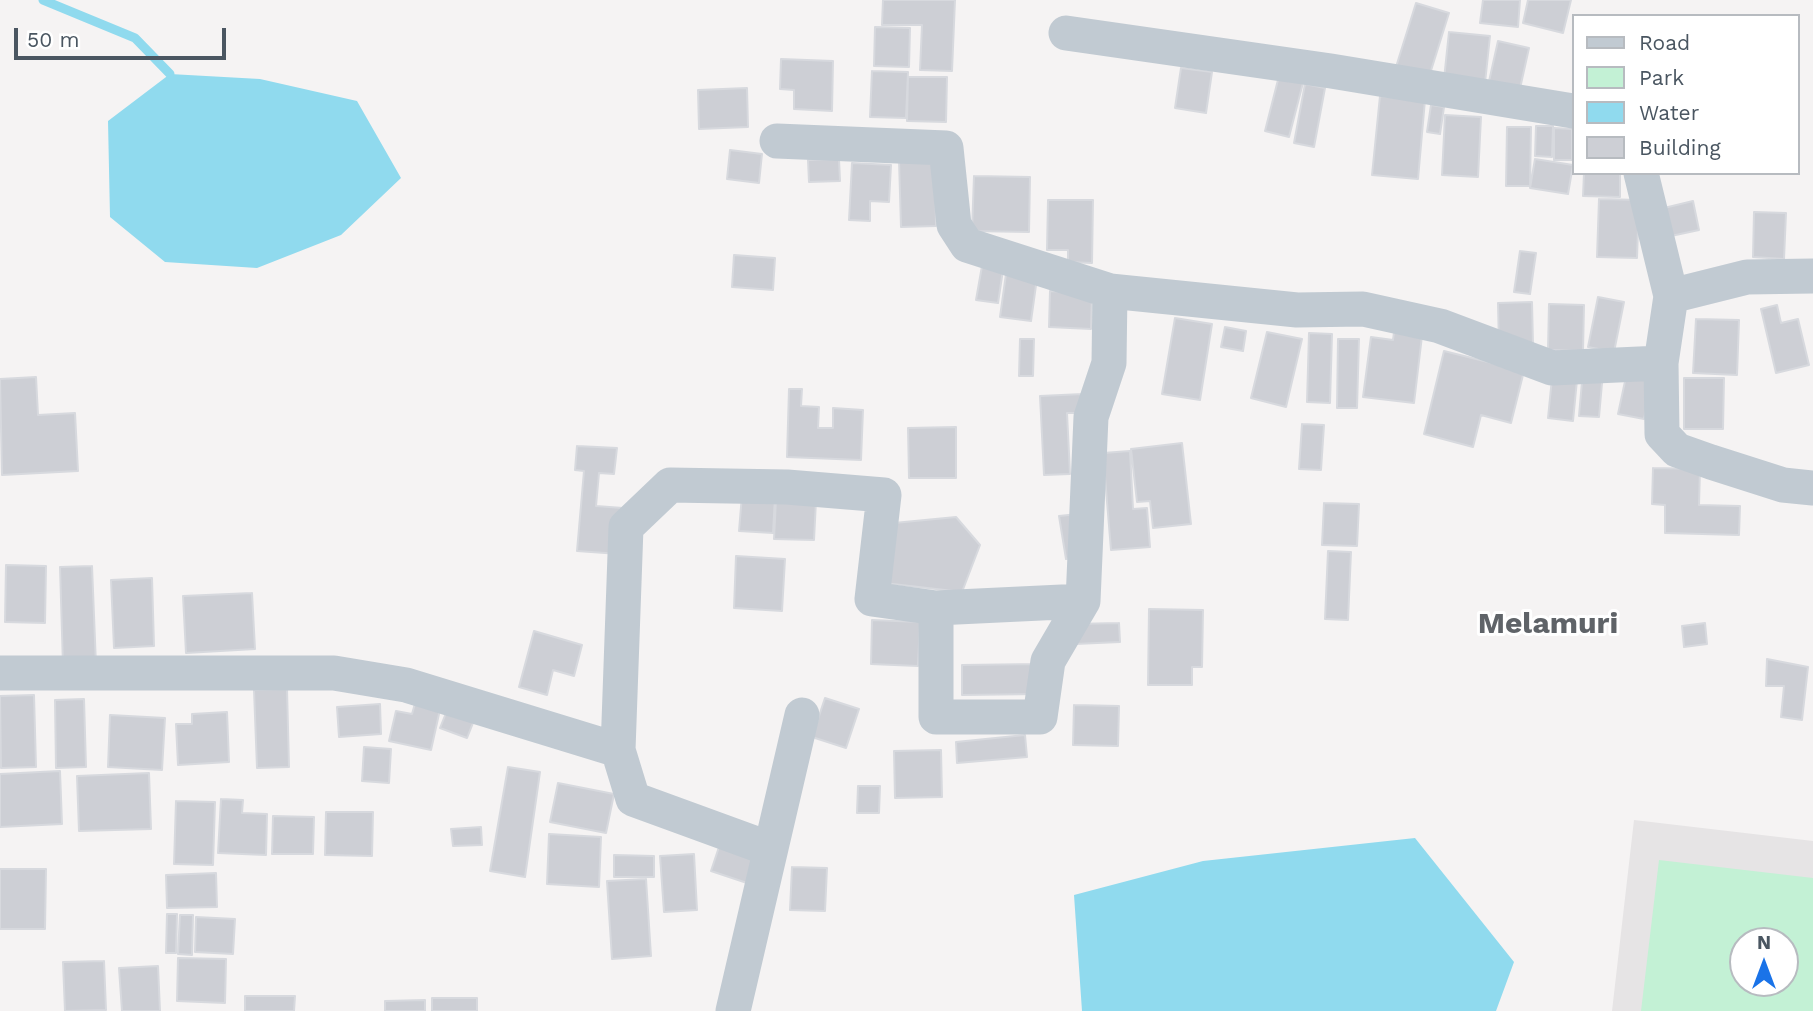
<!DOCTYPE html>
<style>
body{margin:0}
#map{position:relative;width:1813px;height:1011px;overflow:hidden;background:#f5f3f3;font-family:"Work Sans",sans-serif}
canvas{display:block}
.legend{position:absolute;left:1572px;top:14px;width:228px;height:161px;box-sizing:border-box;background:#fff;border:2px solid #b7bbc0;margin:0;padding:9px 12px;list-style:none;font-size:21px;color:#4a5661}
.legend li{display:flex;align-items:center;gap:14px;height:35px}
.legend b{width:35px;border:2px solid #b7bbc0}
.north{position:absolute;left:1729px;top:927px;width:70px;height:70px;box-sizing:border-box;background:#fff;border:2px solid #b7bbc0;border-radius:50%;rotate:0deg;font-size:19px;font-weight:700;line-height:28px;text-align:center;color:#4a5661}
.north::after{content:'';display:block;margin:auto;width:24px;height:32px;background:#1a73e8;clip-path:polygon(50% 0,100% 100%,50% 72%,0 100%)}
.scale{position:absolute;left:14px;top:28px;width:212px;height:32px;box-sizing:border-box;border:4px solid #4a5661;border-top:0;padding-left:9px;font-size:21px;line-height:24px;white-space:nowrap;color:#4a5661;-webkit-text-stroke:5px #fff;paint-order:stroke}
</style>
<div id="map">
<canvas width="1813" height="1011"></canvas>
<ul class="legend">
<li><b style="height:9px;background:#c1cad2"></b>Road</li>
<li><b style="height:19px;background:#c3f1d5"></b>Park</li>
<li><b style="height:19px;background:#90daee"></b>Water</li>
<li><b style="height:19px;background:#cdcfd5"></b>Building</li>
</ul>
<div class="north">N</div>
<div class="scale">50 m</div>
</div>
<script>
const c = document.querySelector('canvas').getContext('2d');
c.lineJoin = 'round';
function fill(path, color) { c.fillStyle = color; c.fill(path, 'evenodd'); }
const toPath = rows => new Path2D(rows.map(r => 'M' + r).join(''));
function trace(path, color, width, dash) { c.strokeStyle = color; c.lineWidth = width; c.lineCap = dash ? 'butt' : 'round'; c.setLineDash(dash || []); c.stroke(path); }
function label(font, color, halo, rows, align = 'center') {
  c.font = font + ' "Work Sans",sans-serif'; c.lineWidth = 6; c.setLineDash([]); c.textBaseline = 'middle'; c.strokeStyle = halo; c.fillStyle = color; for (const [text, x, y, turn = 0] of rows) {
    c.save(); c.translate(x, y); c.rotate((+turn || 0) * Math.PI / 180); c.textAlign = isNaN(turn) ? turn : align; if (halo) c.strokeText(text, 0, 0); c.fillText(text, 0, 0); c.restore();
  }
}
fill(toPath([
 [1634,820,1813,841,1813,1011,1612,1011],
 [1743,941,1785,941,1785,983,1743,983]
]), '#e6e4e5');
fill(toPath([
 [1659,860,1813,878,1813,1011,1641,1011],
 [1743,941,1785,941,1785,983,1743,983]
]), '#c3f1d5');
fill(toPath([
 [170,74,260,79,357,101,401,178,341,235,257,268,165,262,110,217,108,121],
 [1415,838,1514,962,1496,1011,1082,1011,1074,895,1203,861]
]), '#90daee');
trace(toPath([
 [43,0,135,38,170,74]
]), '#90daee', 9);
const building = toPath([
 [883,0,955,0,952,71,920,70,922,25,882,25,883,0],
 [1483,0,1520,0,1518,27,1480,23,1483,0],
 [1528,0,1571,0,1563,33,1523,23,1528,0],
 [1416,3,1449,13,1429,77,1396,67,1416,3],
 [875,27,910,28,909,67,874,66,875,27],
 [1449,32,1490,36,1485,83,1444,79,1449,32],
 [1498,41,1529,48,1519,93,1488,86,1498,41],
 [781,59,833,61,832,111,794,109,794,90,780,89,781,59],
 [1181,68,1212,72,1206,113,1175,108,1181,68],
 [872,71,908,72,906,118,870,117,872,71],
 [1280,72,1304,79,1289,137,1265,131,1280,72],
 [908,77,947,77,946,122,907,121,908,77],
 [1305,84,1325,88,1314,147,1294,143,1305,84],
 [747,88,748,127,699,129,698,90,747,88],
 [1380,96,1425,100,1418,179,1372,175,1380,96],
 [1431,105,1444,107,1440,134,1427,132,1431,105],
 [1445,115,1481,117,1478,177,1442,175,1445,115],
 [1536,126,1553,126,1552,157,1535,156,1536,126],
 [1507,127,1531,127,1530,186,1506,186,1507,127],
 [1554,128,1572,129,1572,160,1554,160,1554,128],
 [730,150,762,154,759,183,727,179,730,150],
 [839,159,840,181,809,182,808,160,839,159],
 [935,159,936,226,901,227,899,160,935,159],
 [1535,159,1573,165,1568,194,1530,188,1535,159],
 [852,163,891,165,889,202,870,201,870,221,849,220,852,163],
 [1584,173,1620,173,1620,197,1583,196,1584,173],
 [974,176,1030,177,1029,232,972,231,974,176],
 [1599,199,1639,200,1637,258,1597,257,1599,199],
 [1048,200,1093,200,1092,263,1068,262,1068,250,1047,250,1048,200],
 [1693,201,1699,230,1671,236,1664,208,1693,201],
 [1754,212,1786,213,1784,259,1753,257,1754,212],
 [1520,251,1536,253,1530,294,1514,292,1520,251],
 [734,255,775,258,773,290,732,287,734,255],
 [982,266,1003,270,998,303,976,300,982,266],
 [1006,274,1037,278,1031,321,1000,317,1006,274],
 [1050,291,1092,293,1091,329,1049,327,1050,291],
 [1598,297,1624,302,1614,352,1588,347,1598,297],
 [1532,302,1533,345,1499,346,1498,303,1532,302],
 [1549,304,1584,305,1583,351,1548,350,1549,304],
 [1777,305,1781,323,1798,319,1809,365,1776,373,1761,309,1777,305],
 [1175,318,1212,324,1200,400,1162,394,1175,318],
 [1696,319,1739,320,1737,375,1693,373,1696,319],
 [1225,327,1246,331,1243,351,1221,347,1225,327],
 [1267,332,1302,339,1286,407,1251,398,1267,332],
 [1394,332,1422,336,1414,403,1363,397,1371,337,1393,340,1394,332],
 [1309,333,1332,334,1330,403,1307,402,1309,333],
 [1020,339,1034,339,1033,376,1019,376,1020,339],
 [1338,339,1359,339,1357,408,1337,408,1338,339],
 [1444,351,1524,371,1511,423,1481,415,1473,447,1424,434,1444,351],
 [1583,370,1603,372,1599,417,1579,416,1583,370],
 [1627,372,1653,377,1644,419,1618,414,1627,372],
 [36,377,38,415,75,413,78,471,2,475,0,379,36,377],
 [1552,378,1577,380,1573,421,1548,418,1552,378],
 [1684,378,1724,378,1723,429,1684,429,1684,378],
 [789,389,802,389,801,406,819,407,818,428,833,428,833,408,863,410,861,460,787,457,789,389],
 [1083,394,1084,413,1067,413,1070,474,1044,475,1040,396,1083,394],
 [1302,424,1324,425,1321,470,1299,469,1302,424],
 [956,427,956,478,909,478,908,428,956,427],
 [1182,443,1191,524,1153,528,1150,501,1137,502,1131,449,1182,443],
 [577,446,617,448,614,474,599,473,596,506,623,508,619,554,577,551,584,471,575,470,577,446],
 [1130,451,1133,509,1147,508,1150,547,1111,550,1103,453,1130,451],
 [1653,468,1700,469,1699,505,1740,506,1739,535,1665,533,1665,505,1652,504,1653,468],
 [742,495,775,497,773,533,739,531,742,495],
 [776,499,816,501,814,540,774,539,776,499],
 [1324,503,1359,504,1357,546,1322,545,1324,503],
 [1078,514,1085,556,1066,559,1059,516,1078,514],
 [956,517,980,545,962,592,884,583,894,523,956,517],
 [1328,551,1351,552,1348,620,1325,619,1328,551],
 [736,556,785,559,782,611,734,608,736,556],
 [6,565,46,566,45,623,5,622,6,565],
 [92,566,96,665,63,666,60,567,92,566],
 [152,578,154,646,114,648,111,580,152,578],
 [252,593,255,649,186,653,183,596,252,593],
 [1149,609,1203,610,1202,667,1192,667,1192,685,1148,685,1149,609],
 [872,620,920,622,918,666,871,664,872,620],
 [1119,623,1120,642,1075,644,1074,624,1119,623],
 [1705,623,1707,644,1684,647,1682,626,1705,623],
 [534,631,582,645,574,676,553,670,547,695,519,687,534,631],
 [1767,659,1808,667,1802,720,1781,717,1784,686,1766,686,1767,659],
 [1039,664,1040,694,962,695,962,665,1039,664],
 [287,689,289,767,257,768,254,690,287,689],
 [34,695,36,767,1,768,0,696,34,695],
 [825,698,859,709,846,748,812,737,825,698],
 [84,699,86,767,56,768,55,700,84,699],
 [416,700,441,705,431,750,389,741,396,711,412,714,416,700],
 [380,704,381,734,339,737,337,707,380,704],
 [1074,705,1119,706,1118,746,1073,745,1074,705],
 [448,708,475,718,467,738,440,728,448,708],
 [227,712,229,762,178,765,176,724,192,724,192,714,227,712],
 [110,715,165,718,162,770,108,767,110,715],
 [1025,735,1027,757,957,763,956,742,1025,735],
 [364,747,391,749,389,783,362,781,364,747],
 [941,750,942,797,895,798,894,751,941,750],
 [508,767,540,772,525,877,490,871,508,767],
 [60,771,62,824,0,827,0,774,60,771],
 [149,773,151,829,79,831,77,776,149,773],
 [558,783,614,794,606,833,550,822,558,783],
 [858,786,880,786,879,813,857,813,858,786],
 [221,799,243,800,242,813,267,814,266,855,218,853,221,799],
 [176,801,215,802,213,865,174,864,176,801],
 [326,812,373,812,372,856,325,855,326,812],
 [273,816,314,817,313,854,272,854,273,816],
 [481,827,482,845,453,846,451,829,481,827],
 [549,834,601,837,599,887,547,884,549,834],
 [722,838,767,852,756,886,711,871,722,838],
 [694,854,697,910,664,912,660,856,694,854],
 [614,855,654,856,654,877,614,877,614,855],
 [792,867,827,868,825,911,790,910,792,867],
 [0,869,46,869,45,929,0,929,0,869],
 [216,873,217,907,167,908,166,875,216,873],
 [646,879,651,956,612,959,607,881,646,879],
 [167,914,177,914,176,953,166,953,167,914],
 [180,915,193,915,192,955,178,954,180,915],
 [196,917,235,919,233,954,195,952,196,917],
 [178,958,226,959,225,1003,177,1001,178,958],
 [104,961,106,1010,65,1011,63,962,104,961],
 [158,966,160,1011,122,1011,119,968,158,966],
 [245,996,295,996,294,1011,245,1011,245,996],
 [432,998,477,998,477,1011,432,1011,432,998],
 [425,1000,425,1011,385,1011,385,1001,425,1000]
]);
fill(building, '#cdcfd5');
trace(building, '#d7d9de', 2);
trace(toPath([
 [1066,33,1331,71,1573,111],
 [777,141,946,148,954,225,967,245,1110,291,1297,310,1363,309,1440,326,1552,368,1661,363],
 [1641,173,1671,296,1747,277,1813,276],
 [1671,296,1661,363,1662,434,1677,450,1711,462,1783,485,1813,488],
 [936,608,1083,601],
 [0,673,334,673,406,685,618,750],
 [770,849,633,799,618,750,626,527,670,485,787,487,884,495,872,599,936,608,936,717,1040,717,1048,661,1083,601,1091,417,1109,363,1110,291],
 [733,1011,802,715]
]), '#c1cad2', 35);
label('bold 30px', '#5f6368', '#fff', [
 ["Melamuri",1548,624]
]);
</script>
